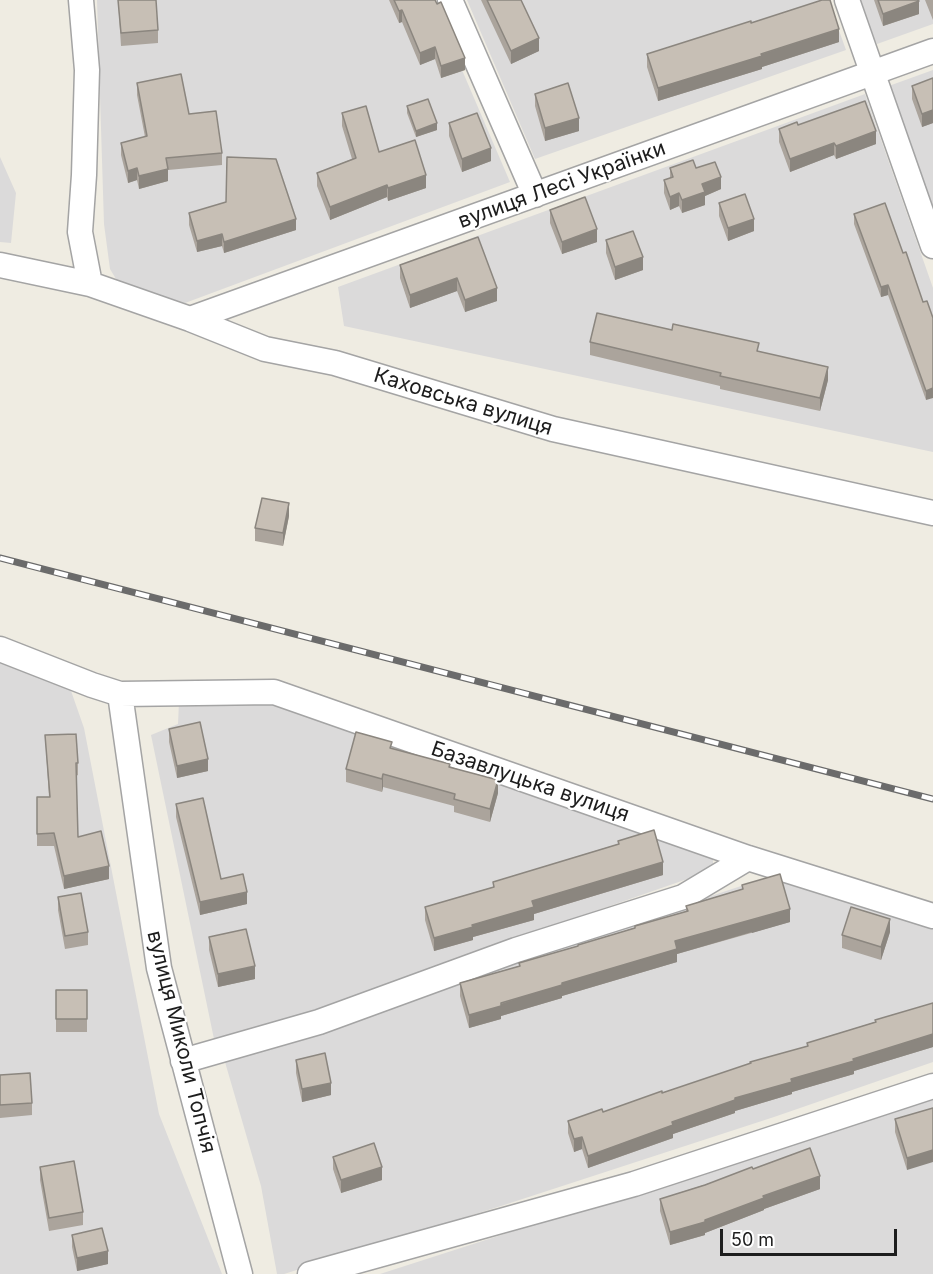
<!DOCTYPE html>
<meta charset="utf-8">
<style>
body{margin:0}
#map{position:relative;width:933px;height:1274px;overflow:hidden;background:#efece2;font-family:Inter,sans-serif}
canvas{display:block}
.scale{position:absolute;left:720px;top:1229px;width:177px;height:27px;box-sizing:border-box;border:3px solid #1d1d1d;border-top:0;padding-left:8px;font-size:18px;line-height:21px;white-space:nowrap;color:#1d1d1d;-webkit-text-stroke:4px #fff;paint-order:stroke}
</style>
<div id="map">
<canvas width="933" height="1274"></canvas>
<div class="scale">50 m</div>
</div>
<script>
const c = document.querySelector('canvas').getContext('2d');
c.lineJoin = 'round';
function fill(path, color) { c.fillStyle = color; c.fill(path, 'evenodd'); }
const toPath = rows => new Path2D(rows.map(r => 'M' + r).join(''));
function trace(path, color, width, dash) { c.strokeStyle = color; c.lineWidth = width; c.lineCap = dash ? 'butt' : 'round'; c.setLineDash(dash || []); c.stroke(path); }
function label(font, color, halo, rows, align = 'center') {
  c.font = font + ' Inter,sans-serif'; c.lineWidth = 4.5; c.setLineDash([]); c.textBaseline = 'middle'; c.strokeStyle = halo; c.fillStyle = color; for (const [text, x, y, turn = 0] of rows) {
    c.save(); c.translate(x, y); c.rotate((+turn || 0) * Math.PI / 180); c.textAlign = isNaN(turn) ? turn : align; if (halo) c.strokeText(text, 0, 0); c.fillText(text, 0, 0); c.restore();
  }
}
fill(toPath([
 [97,0,432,0,510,182,185,303,119,284,110,269,104,224],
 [467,0,828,0,846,50,535,159],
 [854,0,933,0,933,24,877,44],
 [933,70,933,217,886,87],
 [865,94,933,288,933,452,344,326,338,287],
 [0,157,16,193,11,243,0,242],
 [0,659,70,688,84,728,159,1114,222,1274,0,1274],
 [268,698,713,851,713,870,418,973,323,1012,214,1039,151,735,178,724,179,702],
 [777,874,933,923,933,1062,774,1117,501,1206,284,1274,277,1274,261,1186,225,1062,338,1027,579,940],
 [933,1096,933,1274,380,1274]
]), '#dbdada');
const minor = toPath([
 [81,0,87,70,84,175,80,232,90,284],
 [450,0,535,195],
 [847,0,933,246],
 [0,265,90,284,190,319,265,349,335,363,553,429,933,513],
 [190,319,933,51],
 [0,649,92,685,120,694,159,968,240,1274],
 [120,694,274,692,748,858,933,916],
 [183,1061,319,1022,516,950,683,897,748,858],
 [310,1274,634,1184,933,1086]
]);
trace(minor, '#a4a4a4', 27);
trace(minor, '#fff', 24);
const rail = toPath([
 [0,558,933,799]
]);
trace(rail, '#6b6b6b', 7);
trace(rail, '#fff', 4.5, [14]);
fill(toPath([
 [118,0,158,30,158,43,121,46],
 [389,0,435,0,465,70,441,78,435,59,420,65,402,22,399,23],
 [481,0,521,0,539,51,511,64],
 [874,0,918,0,919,14,883,26],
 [925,0,933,0,933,20],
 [751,23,839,42,762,67,762,69,658,101,647,67,647,54],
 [933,78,933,123,922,127,912,99,912,86],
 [137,83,189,114,222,153,222,165,168,170,168,181,139,189,137,180,128,183,121,155,121,143,145,137,137,95],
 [535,94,579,131,545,141,535,106],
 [407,106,437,130,416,137,407,113],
 [342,113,379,152,426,188,388,201,387,197,330,220,317,186,317,173,352,159,342,126],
 [449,123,491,161,462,172,449,136],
 [798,125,876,144,836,159,834,155,790,172,779,142,779,129],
 [670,168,696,168,721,189,705,196,705,205,682,213,679,206,670,210,664,193,664,180,670,178],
 [719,203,754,231,728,241,719,216],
 [550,210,597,242,562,254,550,223],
 [189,213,296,230,224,253,222,246,197,252,189,225],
 [854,214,903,253,923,302,927,301,926,400,888,295,881,297,854,224],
 [478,237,497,301,465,312,457,291,410,308,400,278,400,265],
 [606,240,643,270,615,280,606,253],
 [590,342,759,351,828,380,820,411,720,389,720,386,590,355],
 [289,516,283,546,255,541,255,528],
 [169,729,208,771,177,778,169,742],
 [45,735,78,763,78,775,76,776,78,837,109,879,64,889,54,846,37,846,37,797,49,797],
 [392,748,450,767,498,793,490,822,454,812,454,806,383,787,382,792,346,782,346,769],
 [176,804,221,879,247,904,200,915,176,817],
 [618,841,663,875,534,914,534,920,473,937,473,940,434,951,425,920,425,907,493,887,493,882,618,844],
 [742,885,790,922,677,954,677,962,562,996,562,998,501,1016,501,1019,469,1028,460,996,460,983,519,966,519,963,578,946,686,911,686,906,742,889],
 [58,897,88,932,88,945,65,949,58,910],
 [890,932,881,960,842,948,842,935],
 [209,937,255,979,218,987,209,950],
 [56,990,87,990,87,1032,56,1032],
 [933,1003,933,1047,854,1071,854,1074,792,1092,792,1094,735,1111,735,1113,673,1134,673,1138,588,1168,582,1149,574,1152,568,1133,568,1121,603,1112,807,1046,807,1043,875,1022,875,1020],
 [296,1060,331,1095,302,1102,296,1073],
 [0,1075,32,1103,32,1115,0,1118],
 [933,1108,907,1170,895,1132,895,1119],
 [333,1157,382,1180,341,1193,333,1169],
 [40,1167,83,1212,83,1225,49,1231,40,1180],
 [753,1169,820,1189,764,1209,764,1210,705,1233,705,1235,670,1245,660,1211,660,1199],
 [72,1235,108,1264,77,1271,72,1247]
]), '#aba49c');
fill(toPath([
 [919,1,919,14,883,26,883,14],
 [402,10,402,22,399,23,399,11],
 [839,29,839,42,762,67,762,69,658,101,658,88],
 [539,38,539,51,511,64,511,51],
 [435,47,435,59,420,65,420,53],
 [465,58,465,70,441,78,441,66],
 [933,110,933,123,922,127,922,114],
 [579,118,579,131,545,141,545,128],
 [437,123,437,130,416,137,416,131],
 [876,131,876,144,836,159,836,146],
 [834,143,834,155,790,172,790,159],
 [491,148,491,161,462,172,462,159],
 [137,168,137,180,128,183,128,171],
 [168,169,168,181,139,189,139,176],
 [426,175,426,188,388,201,388,188],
 [721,177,721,189,705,196,705,205,682,213,682,200,702,184],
 [387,185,387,197,330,220,330,207],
 [679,193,679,206,670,210,670,197],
 [296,219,296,230,224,253,224,242],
 [754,219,754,231,728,241,728,228],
 [597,229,597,242,562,254,562,242],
 [222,234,222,246,197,252,197,241],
 [643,257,643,270,615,280,615,267],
 [457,278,457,291,410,308,410,295],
 [888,285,888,295,881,297,881,287],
 [497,288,497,301,465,312,465,300],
 [828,367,828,380,820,411,820,398],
 [933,388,933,398,926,400,926,391],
 [289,503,289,516,283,546,283,533],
 [208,759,208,771,177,778,177,766],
 [383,774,383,787,382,792,382,779],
 [498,780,498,793,490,822,490,809],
 [663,862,663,875,534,914,534,920,473,937,473,940,434,951,434,938,532,901],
 [109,866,109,879,64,889,64,876],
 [247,892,247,904,200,915,200,902],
 [790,909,790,922,752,933,752,920],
 [752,919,752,932,677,954,677,962,562,996,562,998,501,1016,501,1019,469,1028,469,1015,562,983,675,941],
 [890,919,890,932,881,960,881,947],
 [255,966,255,979,218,987,218,974],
 [933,1034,933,1047,854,1071,854,1074,792,1092,792,1094,735,1111,735,1113,673,1134,673,1138,588,1168,588,1156,672,1122,735,1098,791,1079,853,1059],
 [331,1083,331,1095,302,1102,302,1089],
 [582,1137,582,1149,574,1152,574,1139],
 [933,1150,933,1162,907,1170,907,1158],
 [382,1167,382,1180,341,1193,341,1180],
 [820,1176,820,1189,764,1209,764,1210,705,1233,705,1235,670,1245,670,1232,763,1196],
 [108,1251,108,1264,77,1271,77,1258]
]), '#8b867f');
const building = toPath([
 [118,0,156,0,158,30,121,33,118,0],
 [394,0,435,0,437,4,441,2,465,58,441,66,435,47,420,53,402,10,399,11,394,0],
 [487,0,521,0,539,38,511,51,487,0],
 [822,0,830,0,839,29,761,54,762,56,658,88,647,54,751,21,751,23,822,0],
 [878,0,918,0,919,1,883,14,878,0],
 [181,74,189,114,216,111,222,153,166,158,168,169,139,176,137,168,128,171,121,143,147,136,137,83,181,74],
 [933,78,933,110,922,114,912,86,933,78],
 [568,83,579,118,545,128,535,94,568,83],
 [428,99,437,123,416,131,407,106,428,99],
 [865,101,876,131,836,146,834,143,790,159,779,129,797,122,798,125,865,101],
 [366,106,379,152,415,140,426,175,388,188,387,185,330,207,317,173,356,158,342,113,366,106],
 [477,113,491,148,462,159,449,123,477,113],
 [227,157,276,159,296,219,224,242,222,234,197,241,189,213,226,202,227,157],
 [693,160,696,168,715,162,721,177,702,184,705,192,682,200,679,193,670,197,664,180,673,177,670,168,693,160],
 [745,194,754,219,728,228,719,203,745,194],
 [585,197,597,229,562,242,550,210,585,197],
 [885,203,903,253,906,252,923,302,927,301,933,318,933,388,926,391,888,285,881,287,854,214,885,203],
 [633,231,643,257,615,267,606,240,633,231],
 [478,237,497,288,465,300,457,278,410,295,400,265,478,237],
 [597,313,672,330,673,324,759,343,757,351,828,367,820,398,720,376,721,373,590,342,597,313],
 [262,498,289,503,283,533,255,528,262,498],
 [200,722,208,759,177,766,169,729,200,722],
 [356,732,392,742,390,748,450,764,449,767,498,780,490,809,454,799,455,794,383,774,382,779,346,769,356,732],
 [76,734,78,763,76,763,78,837,101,831,109,866,64,876,54,833,37,834,37,797,50,797,45,735,76,734],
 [203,798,221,879,243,874,247,892,200,902,176,804,203,798],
 [654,830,663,862,532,901,534,907,472,925,473,927,434,938,425,907,494,887,493,882,619,844,618,841,654,830],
 [780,874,790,909,675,941,677,949,562,983,562,985,501,1003,501,1006,469,1015,460,983,520,966,519,963,578,946,578,945,635,928,635,926,688,911,686,906,743,889,742,885,780,874],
 [81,893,88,932,65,936,58,897,81,893],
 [851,907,890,919,881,947,842,935,851,907],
 [246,929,255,966,218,974,209,937,246,929],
 [56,990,87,990,87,1019,56,1019,56,990],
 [933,1003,933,1034,853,1059,854,1061,791,1079,792,1082,735,1098,735,1100,672,1122,673,1125,588,1156,582,1137,574,1139,568,1121,602,1109,603,1112,662,1091,662,1093,751,1063,750,1062,808,1046,807,1043,876,1022,875,1020,933,1003],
 [325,1053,331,1083,302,1089,296,1060,325,1053],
 [30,1073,32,1103,0,1105,0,1075,30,1073],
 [933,1108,933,1150,907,1158,895,1119,933,1108],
 [374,1143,382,1167,341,1180,333,1157,374,1143],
 [810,1148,820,1176,763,1196,764,1198,705,1220,705,1222,670,1232,660,1199,705,1185,752,1167,753,1169,810,1148],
 [74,1161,83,1212,49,1218,40,1167,74,1161],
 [102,1228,108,1251,77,1258,72,1235,102,1228]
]);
fill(building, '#c7bfb5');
trace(building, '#8b867f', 1.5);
label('21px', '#1d1d1d', '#fff', [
 ["вулиця Лесі Українки",562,185,-20],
 ["Каховська вулиця",463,402,17],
 ["Базавлуцька вулиця",530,782,19],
 ["вулиця Миколи Топчія",181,1042,76]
]);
</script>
